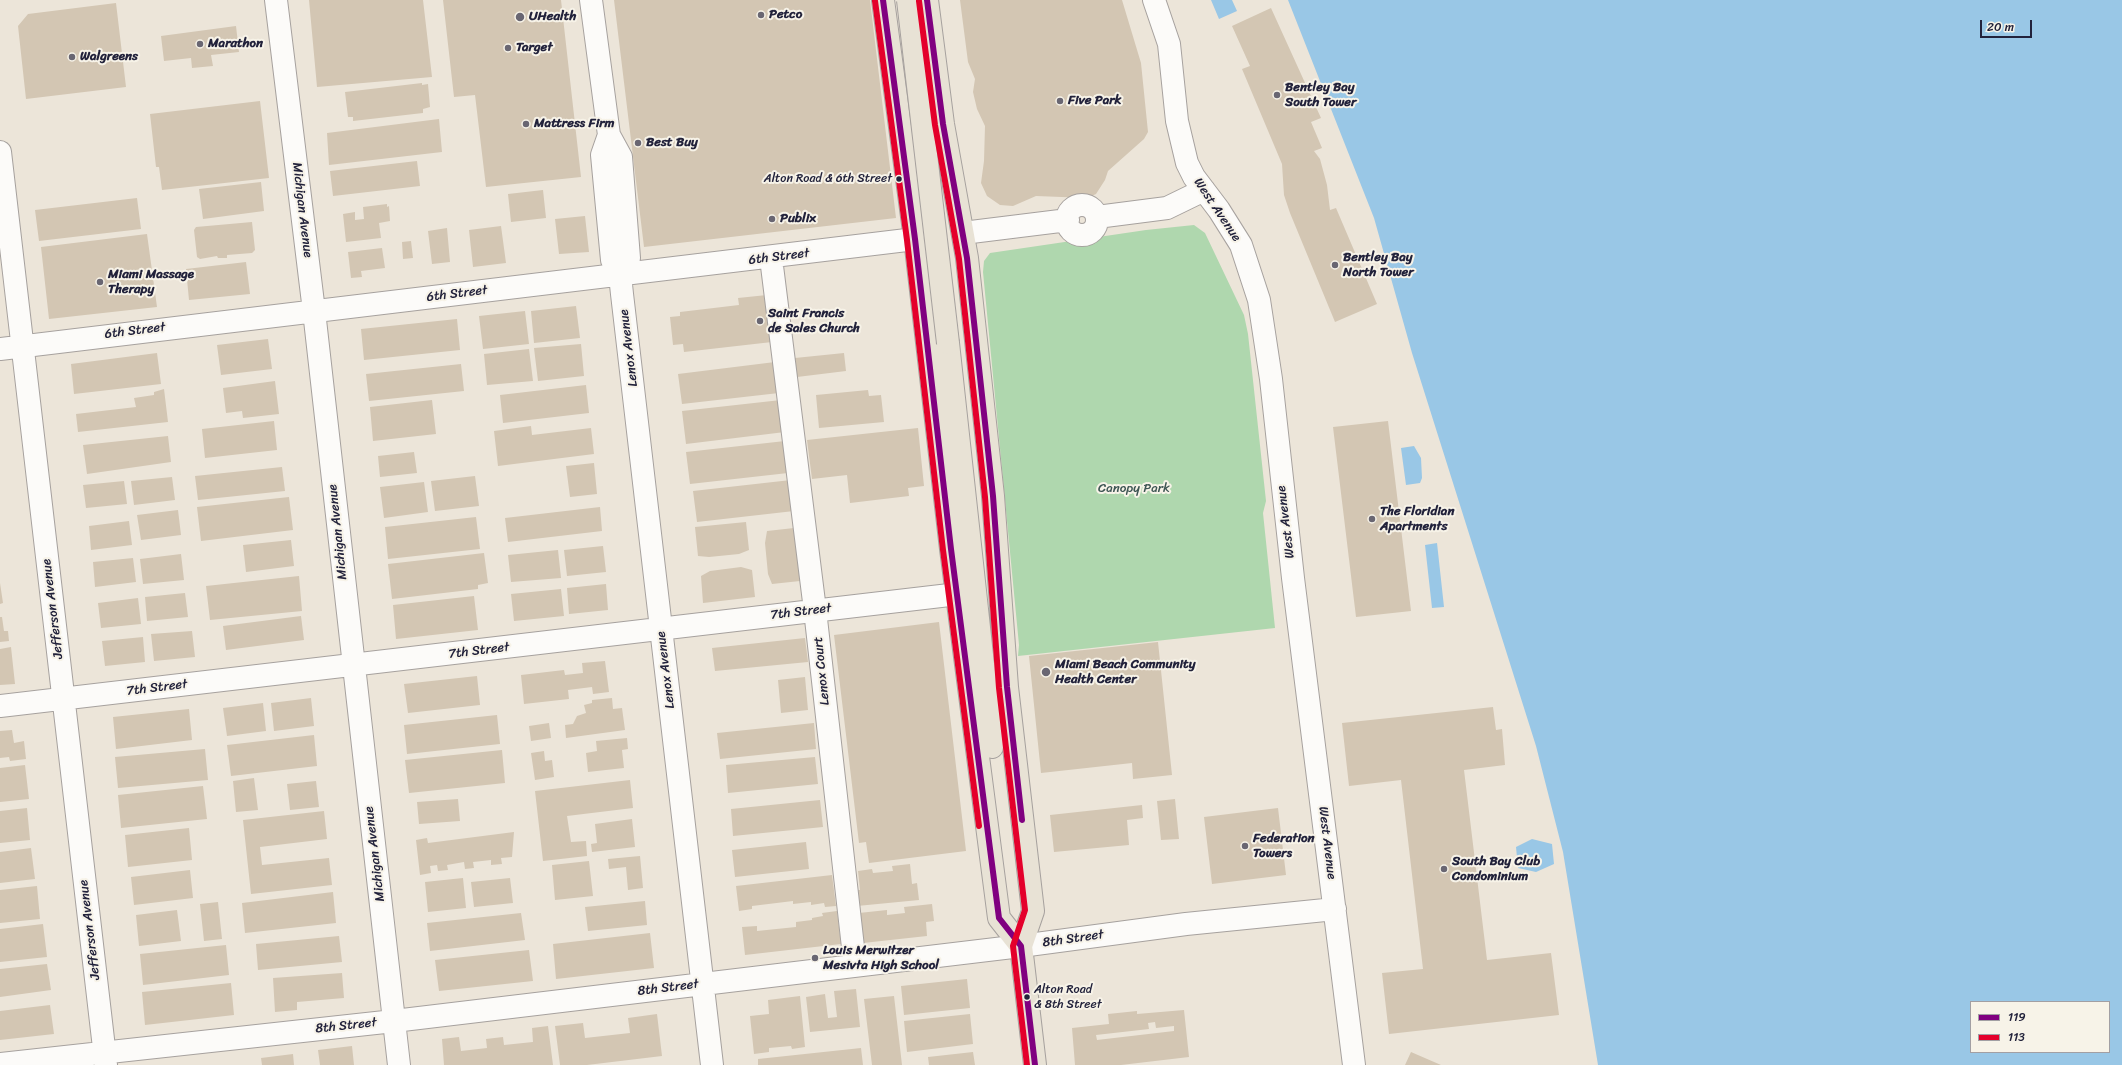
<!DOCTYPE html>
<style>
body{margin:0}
#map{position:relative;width:2122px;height:1065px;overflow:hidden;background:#ece5d9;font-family:Sriracha,sans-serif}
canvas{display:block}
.legend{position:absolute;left:1970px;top:1001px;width:140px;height:52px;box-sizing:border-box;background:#f7f3e8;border:1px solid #a29fa3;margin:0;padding:5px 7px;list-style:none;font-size:12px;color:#22223b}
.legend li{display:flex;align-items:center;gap:8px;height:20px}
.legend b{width:20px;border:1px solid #a29fa3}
.scale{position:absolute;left:1980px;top:20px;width:52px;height:18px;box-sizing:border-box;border:2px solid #22223b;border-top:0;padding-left:5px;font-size:12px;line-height:14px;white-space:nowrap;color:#22223b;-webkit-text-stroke:3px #f7f3e8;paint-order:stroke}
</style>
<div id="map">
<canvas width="2122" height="1065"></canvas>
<ul class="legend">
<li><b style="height:5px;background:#800080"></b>119</li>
<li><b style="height:5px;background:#e4002b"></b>113</li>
</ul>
<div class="scale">20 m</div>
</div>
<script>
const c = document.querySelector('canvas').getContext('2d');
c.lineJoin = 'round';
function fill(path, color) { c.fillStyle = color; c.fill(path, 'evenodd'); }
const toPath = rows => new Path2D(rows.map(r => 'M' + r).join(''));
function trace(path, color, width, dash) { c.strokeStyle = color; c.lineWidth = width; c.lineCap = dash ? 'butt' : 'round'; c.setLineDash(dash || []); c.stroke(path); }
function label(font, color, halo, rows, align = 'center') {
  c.font = font + ' Sriracha,sans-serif'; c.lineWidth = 4; c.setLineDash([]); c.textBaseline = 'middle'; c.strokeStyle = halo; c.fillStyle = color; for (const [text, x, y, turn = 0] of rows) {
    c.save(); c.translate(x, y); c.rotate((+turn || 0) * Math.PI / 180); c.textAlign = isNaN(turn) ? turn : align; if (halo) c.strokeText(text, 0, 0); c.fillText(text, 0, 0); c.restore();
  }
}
fill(toPath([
 [1194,225,1205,233,1244,315,1248,334,1266,501,1263,513,1275,628,1018,656,1019,645,983,272,984,261,990,253,1146,230]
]), '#afd7ae');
fill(toPath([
 [1211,0,1232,0,1237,11,1219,19],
 [1288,0,2122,0,2122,1065,1598,1065,1563,852,1536,746,1412,353,1374,218],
 [1971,1002,2109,1002,2109,1052,1971,1052],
 [1414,446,1421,458,1422,478,1420,483,1406,485,1401,448],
 [1437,543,1444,607,1432,608,1425,545],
 [1532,839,1552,844,1554,864,1536,872,1518,868,1516,847]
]), '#99c7e6');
fill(toPath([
 [309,0,423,0,432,77,317,87],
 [443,0,561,0,581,177,486,187,475,95,454,97],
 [614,0,870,0,896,218,644,247],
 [960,0,1122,0,1141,63,1148,132,1144,139,1108,171,1105,180,1096,194,1087,198,1036,196,1013,206,1000,205,987,196,981,183,984,161,985,126,977,109,973,92,975,79,968,62],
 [116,3,126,87,26,99,18,26,28,14],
 [1271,8,1321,118,1311,122,1322,148,1314,151,1320,159,1327,185,1330,210,1336,208,1377,304,1335,322,1290,213,1284,195,1282,164,1242,69,1250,66,1232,26],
 [236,26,239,52,211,55,213,66,192,68,191,58,164,61,161,36],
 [422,83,422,85,428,84,430,107,423,109,423,113,353,121,353,117,348,117,345,92],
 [260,101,269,178,162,190,159,167,156,167,150,114],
 [439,119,442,152,329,165,327,133],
 [417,161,420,186,333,196,330,171],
 [261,182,264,211,203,219,199,189],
 [543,190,546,218,511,222,508,194],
 [137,198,141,229,39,241,35,210],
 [387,204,387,207,389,206,390,221,379,223,381,238,346,242,343,214,355,212,355,220,364,219,363,207],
 [585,216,589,252,559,254,555,219],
 [252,222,255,250,252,253,227,255,227,258,218,258,217,256,200,259,197,257,194,230,196,227],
 [501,226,506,263,473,267,469,230],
 [447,228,450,262,432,264,428,231],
 [147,234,157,307,49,319,41,247],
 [411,241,413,258,403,259,402,242],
 [382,248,385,268,361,271,362,277,351,278,348,252],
 [246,262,250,294,189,300,186,269],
 [767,295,772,342,684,352,683,344,673,345,670,317,680,316,680,312,739,305,738,298],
 [576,306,580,338,534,343,531,311],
 [525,311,529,344,483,349,479,316],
 [457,319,460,350,364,360,361,329],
 [268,339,272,369,221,375,217,345],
 [581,344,584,376,538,381,534,348],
 [529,349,533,381,487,385,484,354],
 [157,353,161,384,74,394,71,364],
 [844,353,846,371,797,377,795,358],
 [775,362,779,393,682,404,678,374],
 [461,364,464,391,369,401,366,374],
 [275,381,279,414,243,418,242,411,226,413,223,388],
 [586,385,589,413,503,423,500,395],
 [164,389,168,422,78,432,76,414,136,407,134,398,154,395,154,392],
 [868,390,869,396,881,395,884,422,819,428,816,395],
 [432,400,436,434,373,441,370,407],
 [781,400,785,432,686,444,682,411],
 [274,421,277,450,205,458,202,429],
 [1388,421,1411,611,1356,617,1333,427],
 [531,426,532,435,591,428,594,454,498,466,494,431],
 [918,428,924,486,908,488,909,496,850,503,847,475,812,479,807,440],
 [168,436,171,462,87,474,83,445],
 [785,441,788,473,690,484,686,452],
 [414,452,417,473,380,477,378,456],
 [594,463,597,494,570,497,566,466],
 [282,467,285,491,198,500,195,476],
 [475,476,479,506,435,511,431,481],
 [172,477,175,500,134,505,131,481],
 [791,480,794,511,697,522,693,491],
 [124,481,127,504,86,508,83,485],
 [424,482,428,512,384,518,380,487],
 [289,497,293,530,201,541,197,507],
 [600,507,602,531,508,542,505,518],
 [178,510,181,535,141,540,137,515],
 [476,517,480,549,388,559,385,527],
 [129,521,132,545,91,550,89,526],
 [746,522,749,550,739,554,709,557,698,556,695,527],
 [794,528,800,581,772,584,768,574,765,543,767,531],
 [291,540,294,566,246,572,243,545],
 [603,546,606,572,567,576,564,550],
 [558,550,561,578,511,582,508,555],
 [484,553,488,583,478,585,478,589,392,599,388,564],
 [181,554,184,580,143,584,140,559],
 [133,558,136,582,95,587,93,562],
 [741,567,752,570,755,597,703,603,701,576,710,571],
 [299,576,302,611,210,620,206,586],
 [0,583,3,603,0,604],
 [606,584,608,610,569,614,567,588],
 [561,589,564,616,514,621,511,594],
 [185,593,188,617,147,621,145,597],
 [474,596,478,630,396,639,393,605],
 [138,598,141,624,101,628,98,603],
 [301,616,304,640,226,650,223,626],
 [0,617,2,617,4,631,8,631,9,641,0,642],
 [939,622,966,851,869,863,866,842,859,843,834,635],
 [192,631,195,657,154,661,151,634],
 [143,637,145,662,105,666,102,641],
 [805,638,808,662,715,671,712,648],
 [1158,642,1172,775,1133,779,1132,763,1041,773,1029,656],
 [11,647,15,684,0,685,0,649],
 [605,661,609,692,593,694,592,687,568,690,569,699,524,704,521,675,564,670,565,675,583,673,582,663],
 [477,676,480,705,408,713,404,684],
 [805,677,808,710,781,713,778,680],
 [311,698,314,726,274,731,271,703],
 [612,698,613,709,622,708,625,730,566,738,565,725,573,724,577,716,586,713,584,705,592,703,592,700],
 [263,703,266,731,227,736,223,708],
 [1493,707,1496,730,1502,729,1505,765,1464,770,1487,960,1551,953,1559,1015,1389,1034,1382,973,1423,969,1401,780,1349,786,1342,723],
 [189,709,192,740,116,749,113,717],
 [497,715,500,744,407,754,404,725],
 [549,723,551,738,531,741,529,726],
 [814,723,816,749,720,759,717,733],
 [12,730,14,743,24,741,26,759,10,761,9,757,0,758,0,731],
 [314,735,317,766,231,776,227,745],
 [627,738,628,749,622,750,624,768,588,772,586,753,597,751,596,741],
 [205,749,208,780,118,788,115,757],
 [502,750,505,783,409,793,405,760],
 [544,751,545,761,552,760,554,777,535,780,531,753],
 [815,757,818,784,728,793,726,765],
 [25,765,29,799,0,802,0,768],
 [254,778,258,810,236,812,233,781],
 [630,780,633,808,567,816,571,842,586,841,587,856,543,861,535,791],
 [316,781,319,807,290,810,287,784],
 [203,786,207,819,121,828,118,795],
 [458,799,460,821,419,824,417,802],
 [1175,799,1179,839,1161,840,1157,801],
 [820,800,823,827,733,836,731,809],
 [1142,805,1143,818,1127,820,1129,845,1054,852,1050,815],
 [27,808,30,840,0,843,0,811],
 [1278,808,1286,875,1212,884,1204,817],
 [324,811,327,839,260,847,262,865,329,858,332,885,251,894,243,820],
 [632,819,635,847,592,852,591,844,597,843,595,824],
 [189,828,192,860,128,867,125,835],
 [514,832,512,857,501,858,502,864,491,865,491,860,473,862,474,868,465,869,464,862,447,865,448,870,438,871,437,865,430,866,431,873,420,875,416,840,427,838,428,843],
 [806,842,809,869,735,877,732,850],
 [31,848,35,879,0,883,0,852],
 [640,856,643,888,628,890,626,867,609,869,608,859],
 [589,861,593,896,555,900,552,865],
 [910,864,912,884,917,883,919,900,857,906,855,890,860,890,858,871,872,869,873,873,893,871,892,866],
 [190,870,193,898,134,905,131,877],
 [832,875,836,906,825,907,824,903,811,905,811,902,793,904,793,901,752,906,752,909,739,911,736,886],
 [463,878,466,908,428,912,425,882],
 [510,878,513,903,474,907,471,882],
 [37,886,40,919,0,923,0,890],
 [333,892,336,923,245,933,242,903],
 [645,901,647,925,588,931,585,907],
 [218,902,222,939,204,941,200,904],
 [932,904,934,921,926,922,927,936,863,943,859,913,887,910,887,915,905,913,904,907],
 [177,910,181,941,139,946,136,915],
 [837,911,841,944,745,955,742,927,757,926,757,931,796,927,796,922,812,920,812,918,823,916,822,913],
 [521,913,525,940,430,951,427,923],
 [43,924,47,957,0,962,0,929],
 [650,933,654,968,556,979,553,944],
 [339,936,342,962,258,970,256,944],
 [226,945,229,975,143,985,140,954],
 [529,950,533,981,439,991,435,960],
 [47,964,51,990,0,997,0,969],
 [342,973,344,998,297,1002,297,1010,275,1012,273,978],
 [967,979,970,1008,904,1015,901,986],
 [231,983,234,1015,145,1025,142,992],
 [856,989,860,1027,810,1032,806,997,825,994,828,1018,837,1017,834,991],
 [800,996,805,1047,792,1049,791,1046,769,1048,769,1052,754,1054,750,1016,769,1014,768,1000],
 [894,996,902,1065,872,1065,864,999],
 [50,1005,54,1034,0,1040,0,1011],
 [1184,1010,1189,1057,1121,1065,1075,1065,1072,1028,1109,1024,1108,1014,1137,1011,1137,1014],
 [1155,1022,1156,1028,1174,1026,1174,1031,1097,1040,1096,1035,1149,1029,1148,1023],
 [657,1014,662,1056,587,1065,560,1065,555,1026,583,1023,585,1038,630,1033,628,1018],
 [970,1014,973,1044,907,1052,904,1021],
 [548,1026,553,1065,444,1065,442,1039,459,1037,461,1051,487,1048,486,1039,503,1037,504,1045,533,1042,532,1028],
 [352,1046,354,1065,320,1065,318,1050],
 [861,1048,863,1065,758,1065,758,1059],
 [973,1052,975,1065,929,1065,928,1057],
 [1411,1052,1441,1065,1405,1065],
 [293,1054,294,1065,262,1065,261,1058]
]), '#d3c6b3');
const minor = toPath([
 [276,0,314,311,399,1065],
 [591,0,609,135,621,157,629,258,620,275],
 [1154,0,1169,44,1177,121,1187,163,1194,177,1219,210,1241,245,1259,300,1271,379,1293,578,1354,1065],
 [609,135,602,155,612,260,620,275,622,294,712,1065],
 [0,152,106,1065],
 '1067 220a15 15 0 1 1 30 0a15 15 0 1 1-30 0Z',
 [1097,217,1167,208,1204,190],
 [963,233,1068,220],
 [771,258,815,610,855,965],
 [0,349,915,239],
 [0,706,958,594],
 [0,1064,394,1021,1021,946,1186,924,1335,909]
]);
const highway = toPath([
 [883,0,915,239,951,549,999,918,1021,946],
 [927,0,943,124,967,258,993,496,1007,687,1033,911,1021,946,1035,1065],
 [948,343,992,747]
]);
trace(minor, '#a6a19e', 24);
trace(highway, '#a6a19e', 24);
trace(minor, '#fcfbf9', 22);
trace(highway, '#e8e2d5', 22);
const highwayBridge = toPath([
 [908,0,948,343]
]);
trace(highwayBridge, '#a6a19e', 24, []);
trace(highwayBridge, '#e8e2d5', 22);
trace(toPath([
 [883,0,915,239,951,549,999,918,1021,946,1035,1065],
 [927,0,943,124,967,258,993,496,1007,687,1022,820]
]), '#800080', 6);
trace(toPath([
 [875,1,907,240,943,550,979,826],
 [919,1,935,125,959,259,985,497,999,688,1025,910,1013,946,1027,1065]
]), '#e4002b', 6);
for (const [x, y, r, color] of [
 [761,15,4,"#696672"],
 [520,17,5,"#696672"],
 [200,44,4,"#696672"],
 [508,48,4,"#696672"],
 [72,57,4,"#696672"],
 [1277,95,4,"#696672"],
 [1060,101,4,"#696672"],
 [526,124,4,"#696672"],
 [638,143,4,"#696672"],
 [899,179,3.5,"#22223b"],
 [772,219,4,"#696672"],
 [1335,265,4,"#696672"],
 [100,282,4,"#696672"],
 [760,321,4,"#696672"],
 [1372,519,4,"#696672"],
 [1046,672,5,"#696672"],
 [1245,846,4,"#696672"],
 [1444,869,4,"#696672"],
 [815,958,4,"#696672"],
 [1027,997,3.5,"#22223b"]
]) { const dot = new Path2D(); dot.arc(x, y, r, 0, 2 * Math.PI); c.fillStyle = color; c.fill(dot); trace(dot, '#f7f3e8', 1.5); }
label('12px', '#22223b', '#f7f3e8', [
 ["Alton Road & 6th Street",892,179],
 ["Alton Road",1034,990,"left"],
 ["& 8th Street",1034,1005,"left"]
], 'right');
label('bold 13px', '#22223b', '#f7f3e8', [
 ["Petco",769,15],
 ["UHealth",529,17],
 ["Marathon",208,44],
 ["Target",516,48],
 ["Walgreens",80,57],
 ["Bentley Bay",1285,88],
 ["South Tower",1285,103],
 ["Five Park",1068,101],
 ["Mattress Firm",534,124],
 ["Best Buy",646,143],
 ["Publix",780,219],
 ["Bentley Bay",1343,258],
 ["North Tower",1343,273],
 ["Miami Massage",108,275],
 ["Therapy",108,290],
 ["Saint Francis",768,314],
 ["de Sales Church",768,329],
 ["The Floridian",1380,512],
 ["Apartments",1380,527],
 ["Miami Beach Community",1055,665],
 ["Health Center",1055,680],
 ["Federation",1253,839],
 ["Towers",1253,854],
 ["South Bay Club",1452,862],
 ["Condominium",1452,877],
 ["Louis Merwitzer",823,951],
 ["Mesivta High School",823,966]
], 'left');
label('13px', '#22223b', '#f7f3e8', [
 ["Michigan Avenue",302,210,83],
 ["West Avenue",1217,210,56],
 ["6th Street",779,257,-7],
 ["6th Street",457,294,-7],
 ["6th Street",135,331,-7],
 ["Lenox Avenue",629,348,-97],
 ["West Avenue",1286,522,-97],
 ["Michigan Avenue",338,532,-96],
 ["Jefferson Avenue",53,609,-97],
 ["7th Street",801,612,-7],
 ["7th Street",479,651,-7],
 ["Lenox Avenue",666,670,-97],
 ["Lenox Court",822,671,-96],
 ["7th Street",157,688,-7],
 ["West Avenue",1327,843,83],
 ["Michigan Avenue",375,854,-97],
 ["Jefferson Avenue",90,930,-97],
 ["8th Street",1073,939,-8],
 ["8th Street",668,988,-7],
 ["8th Street",346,1026,-6]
]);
label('13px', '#3d5553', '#f7f3e8', [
 ["Canopy Park",1134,489]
]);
</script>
